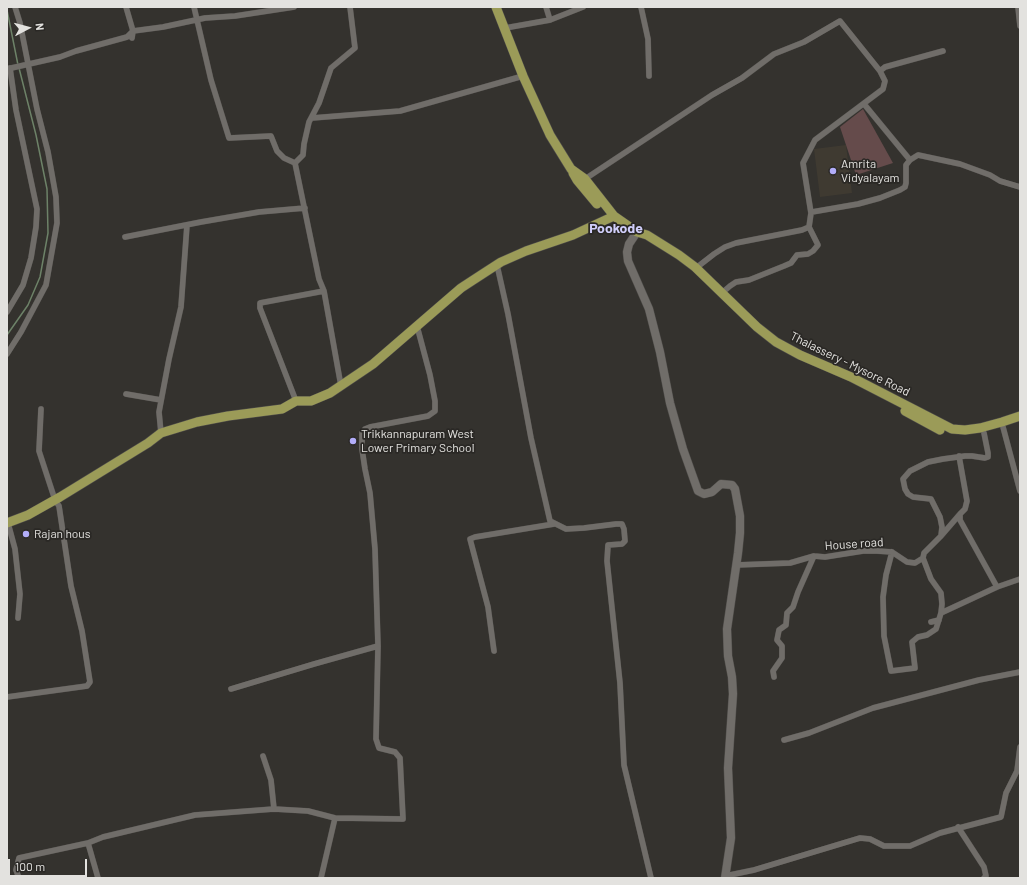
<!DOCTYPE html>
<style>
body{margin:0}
#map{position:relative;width:1027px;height:885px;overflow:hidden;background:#34322e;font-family:Barlow,sans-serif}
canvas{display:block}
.frame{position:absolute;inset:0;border:8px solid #e3e2df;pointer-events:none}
.north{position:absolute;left:8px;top:8px;width:40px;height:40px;-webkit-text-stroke:3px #2a2825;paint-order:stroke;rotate:84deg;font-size:11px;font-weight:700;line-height:16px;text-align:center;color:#e3e2df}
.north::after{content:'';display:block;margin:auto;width:14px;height:18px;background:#e3e2df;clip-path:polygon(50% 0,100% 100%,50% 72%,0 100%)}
.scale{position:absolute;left:8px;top:859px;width:79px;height:18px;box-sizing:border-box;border:2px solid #e3e2df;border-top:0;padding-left:5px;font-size:12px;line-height:14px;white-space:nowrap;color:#e3e2df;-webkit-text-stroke:3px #2a2825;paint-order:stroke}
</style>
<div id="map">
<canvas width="1027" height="885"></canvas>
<div class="frame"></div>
<div class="north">N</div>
<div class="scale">100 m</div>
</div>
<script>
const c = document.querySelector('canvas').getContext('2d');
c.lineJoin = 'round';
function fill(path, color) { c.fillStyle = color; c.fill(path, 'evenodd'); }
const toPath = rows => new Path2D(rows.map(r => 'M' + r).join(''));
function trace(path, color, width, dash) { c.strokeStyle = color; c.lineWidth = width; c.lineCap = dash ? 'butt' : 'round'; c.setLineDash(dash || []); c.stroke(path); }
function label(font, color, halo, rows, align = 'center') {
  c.font = font + ' Barlow,sans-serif'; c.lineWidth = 3.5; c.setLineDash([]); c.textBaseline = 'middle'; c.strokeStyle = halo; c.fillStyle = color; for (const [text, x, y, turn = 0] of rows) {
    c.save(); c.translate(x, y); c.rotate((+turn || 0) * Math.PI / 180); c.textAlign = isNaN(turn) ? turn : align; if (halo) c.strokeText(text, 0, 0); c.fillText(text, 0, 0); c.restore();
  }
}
fill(toPath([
 [846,145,852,193,820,197,814,149]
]), '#3f3a31');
fill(toPath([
 [863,109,893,163,856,175,840,127]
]), '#654b4b');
trace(toPath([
 [7,10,18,65],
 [7,335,28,305,40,277,48,233,47,189,36,135,19,68]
]), '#6d8268', 1.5);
const street = toPath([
 [126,7,133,31,132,38],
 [194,7,211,80,229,138,271,136,277,151,284,158,295,163,319,279,324,291,341,386],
 [546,7,550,20],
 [641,7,648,39,649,76],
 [1018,7,1020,26],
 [505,28,550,20,583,7],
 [7,69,60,57,76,51,127,37,133,31,163,27,205,18,235,16,294,7],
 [880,71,885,67,943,51],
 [864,104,910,160],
 [312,118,400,111,523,76],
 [295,163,303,155,304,144,309,122,319,103,331,68,355,48,350,7],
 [585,179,712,95,742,78,774,54,804,42,840,21,880,71,885,81,883,89,815,140,803,163,811,213],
 [125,237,201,222,259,212,305,208],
 [497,265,508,314,531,438,550,521,566,529,584,528,616,524,622,524,624,529,625,541,622,544,608,545,607,561,620,683,624,765,651,878],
 [696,268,714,254,725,247,736,243,802,230,809,227,811,213,812,212,858,204,880,198,900,190,905,187,906,183,906,165,910,160,918,155,960,164,990,175,1000,181,1020,187],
 [723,292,730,286,736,282,749,280,784,266,791,263,797,255,808,254,813,251,818,245,809,227],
 [7,312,23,285,31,258,36,227,37,209,16,110,10,68],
 [7,354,21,332,46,285,57,223,56,197,48,152,37,109,20,23,15,7],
 [126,394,161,400],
 [296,401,260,308,260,303,324,291],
 [1003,427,1020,491],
 [161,433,159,412,169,359,181,307,187,225],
 [959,456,967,501,965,509,960,514,960,520,997,587],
 [8,523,15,549,20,594,18,618],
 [941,536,960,514],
 [892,552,907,562,915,563,923,558],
 [736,565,790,563,814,556],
 [941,613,997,587,1020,579],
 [931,622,939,620],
 [494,651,488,607,470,539,475,537,554,524],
 [774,677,773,671,782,658,782,646,777,640,779,630,786,625,787,613,793,607,798,592,814,556,825,557,863,551,877,551,892,552,886,575,883,597,884,636,891,671,915,668,912,642,918,637,927,635,936,629,941,613,942,604,941,593,931,579,923,558,924,553,941,536,942,527,940,517,931,499,913,497,908,494,905,489,903,479,910,471,928,462,943,459,965,456,972,456,985,458,988,457,988,453,984,433],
 [231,689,314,664,378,646],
 [7,697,87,686,90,682,82,631,71,586,59,506,55,500,39,451,41,409],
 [784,740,809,733,873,708,979,680,1020,672],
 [263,756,271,780,274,809],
 [958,827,984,867,986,876,984,878],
 [88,843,98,878],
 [725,876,754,870,860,838,870,839,884,846,910,846,940,833,1001,817,1006,793,1017,771,1020,747],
 [19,878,16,870,19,858,88,843,103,837,195,815,274,809,308,811,335,818,403,819,400,758,395,752,379,748,376,739,378,646,375,549,370,493,365,469,362,449,362,433,365,429,370,427,428,416,435,411,435,401,430,375,417,326],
 [321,878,335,818]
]);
const secondary = toPath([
 [637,232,629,244,627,252,628,261,649,309,660,352,670,403,683,449,698,491,704,494,712,492,721,484,732,485,735,489,740,516,740,533,738,553,727,629,728,656,732,677,733,694,728,768,731,838,725,878]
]);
const primary = toPath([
 [496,7,523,76,550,135,571,169,585,179,614,216,637,232,647,235,679,255,695,267,757,327,776,342,800,355,851,377,952,429,965,430,980,428,1002,422,1020,416],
 [573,173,577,180,597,204],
 [905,411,940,430],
 [7,523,28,515,60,497,148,443,161,433,197,422,228,416,282,409,296,401,311,401,330,393,373,364,461,288,484,273,501,262,526,251,573,235,614,216]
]);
trace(street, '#504e4b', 6);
trace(secondary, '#504e4b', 9);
trace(primary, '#504e4b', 10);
trace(street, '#706d69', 5.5);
trace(secondary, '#706d69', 8);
trace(primary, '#9b9b58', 9);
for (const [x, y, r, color] of [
 [833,171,4,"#b2adf9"],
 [353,441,4,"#b2adf9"],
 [26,534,4,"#b2adf9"]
]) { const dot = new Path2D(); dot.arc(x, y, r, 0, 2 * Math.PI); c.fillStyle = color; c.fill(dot); trace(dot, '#2a2825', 1.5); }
label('12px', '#e3e2df', '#2a2825', [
 ["Amrita",841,164],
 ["Vidyalayam",841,178],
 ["Trikkannapuram West",361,434],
 ["Lower Primary School",361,448],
 ["Rajan hous",34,534]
], 'left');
label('12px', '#e3e2df', '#2a2825', [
 ["Thalassery - Mysore Road",850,364,26],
 ["House road",854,544,-4]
]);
label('bold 14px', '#d0cefa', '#2a2825', [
 ["Pookode",616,228]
]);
</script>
